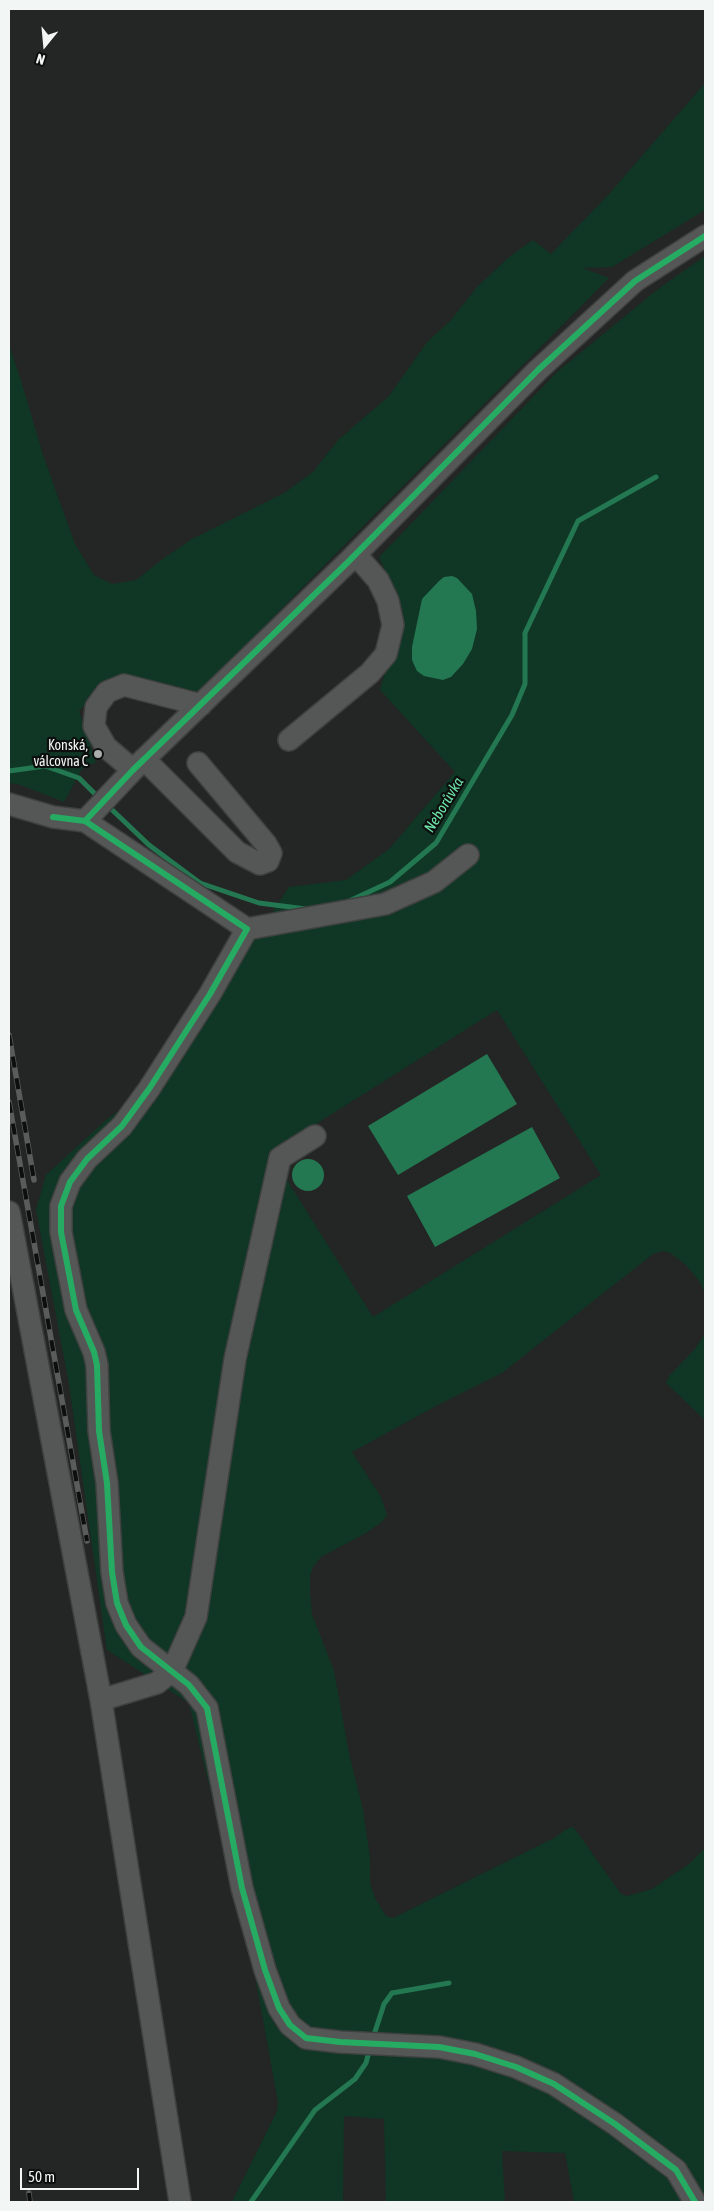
<!DOCTYPE html>
<meta charset="utf-8">
<style>
body{margin:0}
#map{position:relative;width:714px;height:2211px;overflow:hidden;background:#232624;font-family:"Asap Condensed",sans-serif}
canvas{display:block}
.frame{position:absolute;inset:0;border:10px solid #f2f6f4;pointer-events:none}
.north{position:absolute;left:20px;top:20px;width:50px;height:50px;-webkit-text-stroke:4px #0d0f0e;paint-order:stroke;rotate:197deg;font-size:14px;font-weight:700;line-height:20px;text-align:center;color:#f2f6f4}
.north::after{content:'';display:block;margin:auto;width:18px;height:22px;background:#f2f6f4;clip-path:polygon(50% 0,100% 100%,50% 72%,0 100%)}
.scale{position:absolute;left:20px;top:2168px;width:119px;height:22px;box-sizing:border-box;border:2px solid #f2f6f4;border-top:0;padding-left:6px;font-size:15px;line-height:18px;white-space:nowrap;color:#f2f6f4;-webkit-text-stroke:4px #0d0f0e;paint-order:stroke}
</style>
<div id="map">
<canvas width="714" height="2211"></canvas>
<div class="frame"></div>
<div class="north">N</div>
<div class="scale">50 m</div>
</div>
<script>
const c = document.querySelector('canvas').getContext('2d');
c.lineJoin = 'round';
function fill(path, color) { c.fillStyle = color; c.fill(path, 'evenodd'); }
const toPath = rows => new Path2D(rows.map(r => 'M' + r).join(''));
function trace(path, color, width, dash) { c.strokeStyle = color; c.lineWidth = width; c.lineCap = dash ? 'butt' : 'round'; c.setLineDash(dash || []); c.stroke(path); }
function label(font, color, halo, rows, align = 'center') {
  c.font = font + ' "Asap Condensed",sans-serif'; c.lineWidth = 4.5; c.setLineDash([]); c.textBaseline = 'middle'; c.strokeStyle = halo; c.fillStyle = color; for (const [text, x, y, turn = 0] of rows) {
    c.save(); c.translate(x, y); c.rotate((+turn || 0) * Math.PI / 180); c.textAlign = isNaN(turn) ? turn : align; if (halo) c.strokeText(text, 0, 0); c.fillText(text, 0, 0); c.restore();
  }
}
fill(toPath([
 [705,83,705,210,612,267,583,268,609,278,199,692,111,678,79,711,96,762,82,769,64,802,18,784,9,783,9,344,23,387,43,455,75,544,94,575,112,584,136,580,164,558,192,539,284,493,313,472,338,440,389,396,427,342,451,320,476,288,509,257,533,240,551,254,609,194],
 [705,256,705,1294,700,1282,685,1264,670,1253,663,1251,653,1254,502,1373,436,1406,352,1452,381,1497,387,1515,382,1522,366,1533,321,1557,313,1567,310,1576,310,1592,312,1614,334,1671,349,1753,363,1809,370,1858,370,1882,375,1898,386,1916,393,1918,554,1838,568,1828,573,1827,580,1836,621,1894,627,1896,652,1889,689,1864,705,1848,705,2202,574,2202,565,2153,502,2151,505,2202,386,2202,384,2119,344,2116,343,2202,232,2202,277,2111,278,2102,252,1960,189,1703,107,1650,69,1384,36,1210,46,1175,106,1120,164,1077,289,887,346,880,389,849,455,772,380,690,403,611,379,557,557,372,658,289],
 [416,632,463,664,451,677,443,680,412,660],
 [497,1010,601,1175,373,1317,270,1153],
 [705,1334,705,1420,666,1383,669,1376,694,1350]
]), '#103625');
fill(toPath([
 [452,576,457,578,472,594,476,611,477,629,472,649,463,664,451,677,443,680,424,676,417,671,412,660,412,647,422,599,439,581,444,577],
 [487,1054,517,1104,398,1175,368,1126],
 [532,1127,560,1178,435,1247,407,1196],
 '292 1175a16 16 0 1 1 32 0a16 16 0 1 1-32 0Z'
]), '#237852');
trace(toPath([
 [9,771,45,766,79,778,99,798],
 [107,805,149,845,200,883,259,903,306,909],
 [347,902,390,882,436,843,512,715,525,684,525,633,578,521,656,477],
 [373,2038,384,2004,392,1993,449,1983],
 [251,2202,315,2110,355,2079,366,2063,370,2048]
]), '#237852', 5);
const minor = toPath([
 [289,740,370,673,386,654,393,625,388,601,378,580,356,555],
 [144,759,237,852,260,864,268,861,271,853,266,844,198,763],
 [133,770,106,747,94,726,96,707,107,692,124,685,201,705],
 [9,804,53,817,85,821,133,770,347,563,538,370,635,281,705,236],
 [85,821,247,929,210,994,149,1089,122,1126,87,1159,70,1182,61,1206,61,1232,76,1310,94,1352,97,1365,99,1431,107,1483,112,1572,117,1603,126,1625,141,1647,189,1685,207,1708,242,1888,265,1970,279,2008,290,2025,306,2038,340,2042,439,2047,475,2054,516,2067,554,2084,615,2124,676,2170,695,2202],
 [247,929,385,904,434,882,468,855],
 [9,1212,101,1700,180,2202],
 [101,1700,157,1683,172,1671,196,1617,235,1359,280,1158,315,1136]
]);
trace(minor, '#3e413f', 24);
trace(minor, '#555756', 21);
const rail = toPath([
 [9,1035,34,1180],
 [9,1102,87,1541],
 [29,2193,30,2202]
]);
trace(rail, '#5a5c5b', 5.5);
trace(rail, '#0d0f0e', 4, [11]);
trace(toPath([
 [53,817,85,821,133,770,347,563,538,370,635,281,705,236],
 [85,821,247,929,210,994,149,1089,122,1126,87,1159,70,1182,61,1206,61,1232,76,1310,94,1352,97,1365,99,1431,107,1483,112,1572,117,1603,126,1625,141,1647,189,1685,207,1708,242,1888,265,1970,279,2008,290,2025,306,2038,340,2042,439,2047,475,2054,516,2067,554,2084,615,2124,676,2170,695,2202]
]), '#26ab63', 6);
for (const [x, y, r, color] of [
 [98,754,5,"#aaadab"]
]) { const dot = new Path2D(); dot.arc(x, y, r, 0, 2 * Math.PI); c.fillStyle = color; c.fill(dot); trace(dot, '#0d0f0e', 2); }
label('14px', '#f2f6f4', '#0d0f0e', [
 ["Konská,",88,746],
 ["válcovna C",88,762]
], 'right');
label('italic 15px', '#6ee5a9', '#0d0f0e', [
 ["Neborůvka",444,805,-59]
]);
</script>
